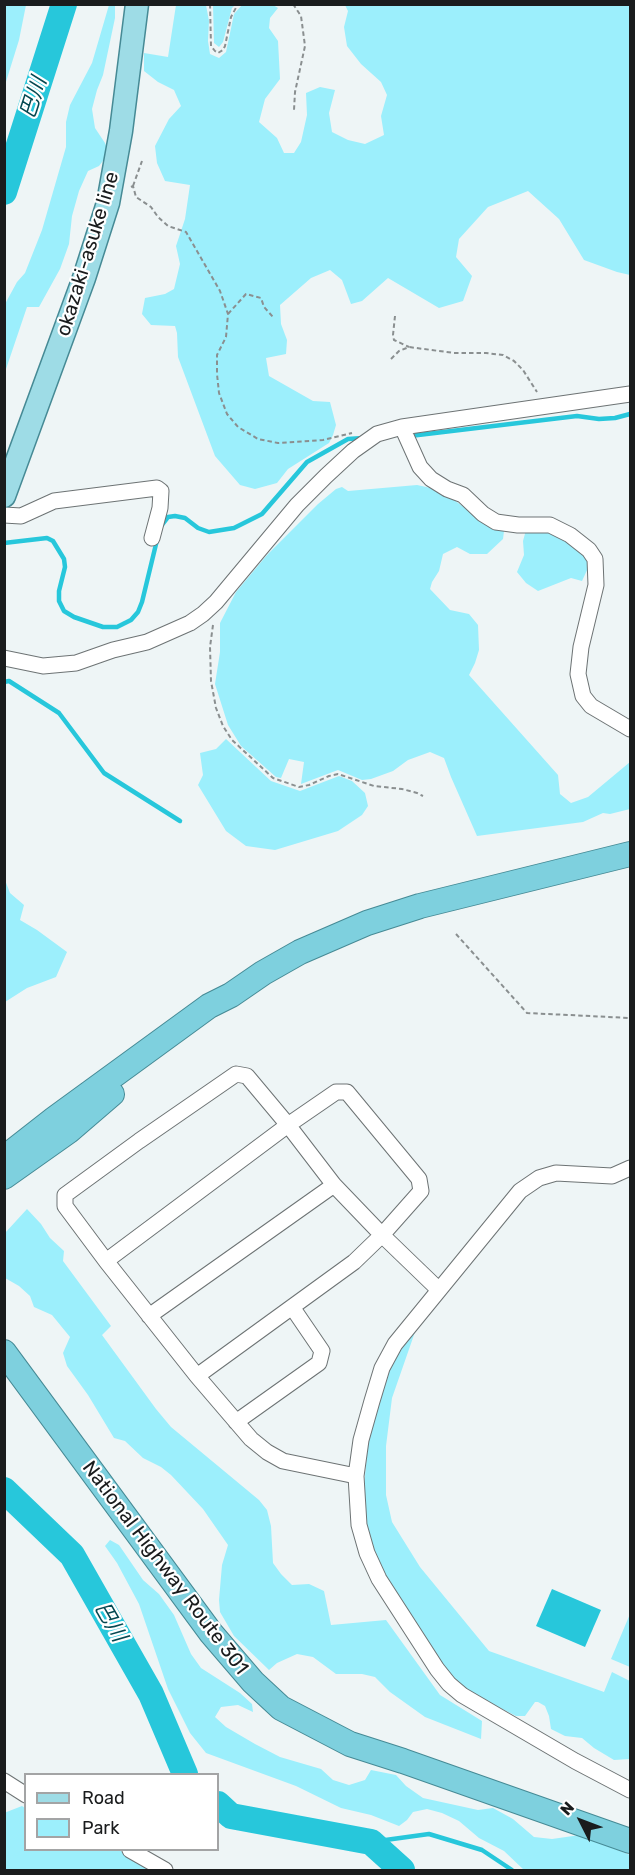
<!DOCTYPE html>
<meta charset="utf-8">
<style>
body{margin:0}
#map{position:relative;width:635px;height:1875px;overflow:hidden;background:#eef5f6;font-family:Rubik,sans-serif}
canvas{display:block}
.frame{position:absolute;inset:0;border:6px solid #1a1c1d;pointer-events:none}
.legend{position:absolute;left:24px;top:1773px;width:195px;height:78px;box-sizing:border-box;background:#fff;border:2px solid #a3a4a5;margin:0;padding:8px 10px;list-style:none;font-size:18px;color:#1a1c1d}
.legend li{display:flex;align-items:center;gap:12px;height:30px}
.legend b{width:30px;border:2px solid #a3a4a5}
.north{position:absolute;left:551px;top:1791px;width:60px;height:60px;-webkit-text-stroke:4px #fff;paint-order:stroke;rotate:312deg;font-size:16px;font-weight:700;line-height:24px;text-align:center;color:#1a1c1d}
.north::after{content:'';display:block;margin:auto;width:21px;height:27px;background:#1a1c1d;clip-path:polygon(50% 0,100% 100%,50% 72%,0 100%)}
</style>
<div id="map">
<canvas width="635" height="1875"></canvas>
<div class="frame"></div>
<ul class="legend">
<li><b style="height:8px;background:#9edce6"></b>Road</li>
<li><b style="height:16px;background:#9ceffc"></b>Park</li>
</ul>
<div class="north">N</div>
</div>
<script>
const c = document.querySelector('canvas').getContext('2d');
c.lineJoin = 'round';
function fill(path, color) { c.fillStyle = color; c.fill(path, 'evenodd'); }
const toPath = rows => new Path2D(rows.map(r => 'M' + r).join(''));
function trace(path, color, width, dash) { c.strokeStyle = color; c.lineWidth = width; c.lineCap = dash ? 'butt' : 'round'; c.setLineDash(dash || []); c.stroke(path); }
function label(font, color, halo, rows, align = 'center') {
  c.font = font + ' Rubik,"Noto Sans JP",sans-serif'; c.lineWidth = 4.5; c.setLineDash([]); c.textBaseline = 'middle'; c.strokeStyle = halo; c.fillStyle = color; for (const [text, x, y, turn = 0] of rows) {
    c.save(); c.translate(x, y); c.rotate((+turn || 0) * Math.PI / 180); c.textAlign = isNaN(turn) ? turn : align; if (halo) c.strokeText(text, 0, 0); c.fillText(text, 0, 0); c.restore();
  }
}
fill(toPath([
 [5,4,26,5,19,40,5,85],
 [109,5,115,5,115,18,103,75,97,90,92,109,95,128,105,143,109,153,99,166,88,171,79,191,72,216,69,244,60,269,39,307,27,307,5,372,5,304,17,282,25,273,42,230,66,147,66,122,70,105,92,63],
 [206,5,209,21,208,41,210,54,219,58,226,52,234,14,242,5,273,5,278,8,270,18,269,28,278,41,280,79,265,99,259,122,277,138,284,153,294,153,301,142,307,115,306,93,320,87,335,90,329,113,332,132,348,140,365,144,384,135,381,116,387,95,381,82,361,64,347,46,344,27,348,11,345,5,630,5,630,275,617,272,584,260,559,219,528,191,488,207,459,239,456,257,472,276,463,301,439,308,388,278,362,301,351,304,342,280,330,270,311,278,280,305,281,324,287,340,286,354,266,358,269,376,313,401,330,402,336,425,333,435,329,443,288,469,277,483,255,489,240,485,215,456,178,357,177,333,175,326,151,325,142,314,145,298,165,294,174,289,180,264,176,246,185,219,190,185,165,181,157,163,155,146,169,119,181,106,174,90,158,82,144,71,144,53,168,57,176,5],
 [213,5,235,5,232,8,223,42,219,47,214,43],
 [417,485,431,488,454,500,482,520,504,531,503,539,487,554,470,554,457,547,443,554,439,571,432,582,430,589,450,610,469,614,478,625,479,650,475,663,469,675,558,775,560,794,571,803,588,797,630,762,630,809,610,814,603,813,583,822,477,836,451,777,444,758,430,752,408,760,393,771,371,779,362,780,338,770,301,784,304,762,289,759,281,778,276,777,241,746,228,725,215,684,220,652,220,623,236,592,267,555,318,504,336,489,342,487,348,491],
 [526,530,549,531,566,539,588,555,588,568,582,581,571,578,538,591,526,583,517,572,524,555,523,541],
 [226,739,271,781,300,791,339,776,352,781,365,793,368,806,362,815,338,831,275,850,246,846,226,831,198,785,203,775,200,753,216,749],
 [5,880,10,893,24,905,20,920,37,930,67,952,56,977,27,988,5,1002],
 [27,1209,41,1224,50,1238,64,1251,63,1261,111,1326,102,1335,156,1409,171,1427,259,1500,267,1510,271,1526,273,1563,281,1574,292,1585,309,1584,324,1591,331,1625,386,1620,440,1695,482,1721,481,1739,425,1717,390,1692,375,1677,362,1674,336,1674,313,1657,297,1654,277,1663,269,1670,234,1636,220,1612,219,1600,222,1565,228,1545,203,1509,171,1475,161,1467,143,1458,125,1441,114,1438,88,1395,67,1366,63,1353,70,1337,52,1315,34,1307,30,1296,19,1286,5,1278,5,1233],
 [415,1332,392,1398,386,1446,386,1495,392,1522,420,1567,489,1651,604,1692,612,1672,630,1681,630,1759,614,1760,594,1748,582,1738,565,1736,551,1729,549,1716,545,1706,538,1702,535,1702,525,1716,516,1716,465,1690,451,1679,384,1575,371,1547,366,1522,363,1498,368,1443,386,1373,399,1351],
 [110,1540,119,1545,143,1580,159,1594,174,1615,191,1654,201,1668,240,1693,252,1704,253,1712,238,1705,221,1707,215,1717,226,1727,255,1744,280,1757,321,1769,333,1780,349,1785,365,1780,371,1770,396,1775,406,1786,423,1798,478,1810,493,1808,513,1819,534,1837,552,1839,580,1835,630,1855,630,1870,524,1870,504,1851,479,1838,459,1821,442,1813,427,1809,413,1812,407,1820,399,1826,371,1815,341,1808,296,1786,206,1753,190,1733,168,1689,139,1604,117,1563,105,1546],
 [630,1614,630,1667,611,1659],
 [22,1806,25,1808,26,1850,119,1850,154,1870,5,1870,4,1813]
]), '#9ceffc');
fill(toPath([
 [552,1589,601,1610,585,1647,536,1626]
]), '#27c7db');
trace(toPath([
 [410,436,577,416,599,419,615,418,630,414],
 [161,526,168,517,175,516,185,518,198,528,209,532,234,528,262,514,307,462,348,439,363,438],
 [4,543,47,538,53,541,64,559,65,567,59,591,59,601,64,611,74,617,103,627,117,627,131,620,138,612,142,602,157,540],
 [4,682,9,681,59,713,104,773,180,821],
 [371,1842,429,1834,482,1850,512,1870]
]), '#27c7db', 4.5);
trace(toPath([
 [4,192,64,4],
 [4,1490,72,1555,151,1694,185,1774],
 [218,1804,231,1816,371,1842,402,1870]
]), '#27c7db', 26);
const minor = toPath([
 [402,427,420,467,431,479,447,489,463,495,483,514,496,522,518,525,550,525,570,535,589,550,595,559,596,585,581,647,578,674,583,696,591,706,630,729],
 [4,515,21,516,54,501,157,488,161,491,160,508,152,538],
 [4,658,43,666,76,663,113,650,147,642,190,623,203,614,216,602,297,505,326,476,353,451,377,434,402,427,630,394],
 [630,1168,612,1176,556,1173,539,1178,520,1191,395,1344,382,1368,372,1401,361,1440,356,1476,359,1525,367,1553,379,1579,437,1669,449,1684,462,1695,575,1761,630,1790],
 [106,1261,288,1125,336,1092,347,1092,419,1179,421,1191,382,1235,354,1262,197,1376],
 [149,1316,334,1185],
 [236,1422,319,1363,322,1351,292,1307],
 [356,1476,283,1461,267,1452,251,1439,197,1376,106,1261,65,1206,65,1195,139,1141,236,1074,247,1076,288,1125,334,1185,382,1235,439,1290],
 [4,1781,26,1795],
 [130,1850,165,1870]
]);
const primary = toPath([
 [4,496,84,278,108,203,121,131,137,4]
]);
const trunk = toPath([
 [4,1158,54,1119,209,1006,231,995,263,973,300,952,367,923,420,906,630,854],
 [4,1177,69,1131,112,1094],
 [4,1352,211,1633,253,1682,281,1708,350,1744,403,1761,630,1841]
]);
trace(minor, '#6d7374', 17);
trace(primary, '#468a95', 25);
trace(trunk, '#468a95', 26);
trace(toPath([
 [210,4,211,46,215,51,218,53,223,50,225,46,231,17,238,4],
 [293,4,301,16,305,46,295,92,294,110],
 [133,186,142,161],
 [131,187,133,186,136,197,151,207,158,217,168,226,186,232,220,291,228,314,226,337,217,355,217,374,219,393,227,414,238,427,258,439,278,443,323,440,352,433],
 [228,314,246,294,261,298,264,307,273,317],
 [395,316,393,335,394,340,409,347],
 [391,359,399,351,409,347,454,353,486,353,503,355,514,361,523,370,537,392],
 [213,625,210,647,211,681,216,708,223,726,232,740,273,778,299,787,309,785,329,776,338,774,374,786,402,789,417,793,423,796],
 [456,934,527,1013,630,1018]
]), '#8a8f90', 2, [4.5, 3]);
trace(minor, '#fff', 15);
trace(primary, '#9edce6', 22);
trace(trunk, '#7ed0de', 24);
label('20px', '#1a1c1d', '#fff', [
 ["okazaki-asuke line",88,254,-73],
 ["National Highway Route 301",165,1568,53]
]);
label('italic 21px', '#054952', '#fff', [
 ["巴川",34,98,-72],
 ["巴川",110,1622,60]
]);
</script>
